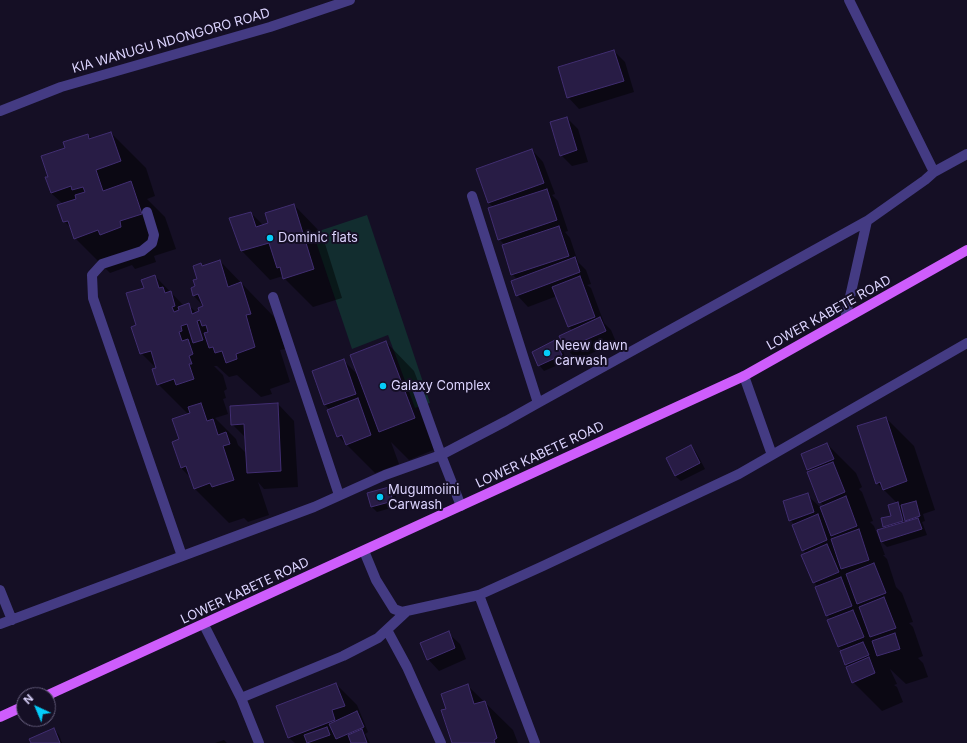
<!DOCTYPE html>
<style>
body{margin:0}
#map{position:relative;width:967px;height:743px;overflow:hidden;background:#150f25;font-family:Inter,sans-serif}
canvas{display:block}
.north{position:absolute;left:16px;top:687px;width:40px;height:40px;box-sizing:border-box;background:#150f25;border:1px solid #655e7c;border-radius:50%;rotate:316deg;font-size:11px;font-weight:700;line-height:16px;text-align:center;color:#dcd4fe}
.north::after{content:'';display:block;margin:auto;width:14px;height:18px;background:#05ccf9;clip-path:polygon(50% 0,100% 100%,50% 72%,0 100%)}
</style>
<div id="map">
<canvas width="967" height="743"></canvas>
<div class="north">N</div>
</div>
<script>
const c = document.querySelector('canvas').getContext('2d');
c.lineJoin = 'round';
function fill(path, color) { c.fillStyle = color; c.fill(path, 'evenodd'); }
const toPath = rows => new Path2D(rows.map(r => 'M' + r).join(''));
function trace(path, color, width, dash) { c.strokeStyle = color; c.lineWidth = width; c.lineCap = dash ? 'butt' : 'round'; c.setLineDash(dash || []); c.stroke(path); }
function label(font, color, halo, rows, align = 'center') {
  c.font = font + ' Inter,sans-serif'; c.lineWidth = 4; c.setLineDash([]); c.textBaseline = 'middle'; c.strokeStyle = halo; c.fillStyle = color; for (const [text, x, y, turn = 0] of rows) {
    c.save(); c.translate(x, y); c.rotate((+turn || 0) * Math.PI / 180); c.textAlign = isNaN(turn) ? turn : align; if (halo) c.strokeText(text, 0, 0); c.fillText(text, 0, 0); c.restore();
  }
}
fill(toPath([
 [367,215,430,403,415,408,388,335,352,349,313,233]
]), '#122d2f');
fill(toPath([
 [614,51,625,62,634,92,579,109,568,97],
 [567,118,578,129,588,162,572,166,561,155],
 [111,133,146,168,155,196,147,199,165,217,176,249,154,256,156,262,135,269,132,265,110,273,75,238,72,229,64,221,63,204,51,193,46,178,50,177,66,148,88,135,92,139],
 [532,150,543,162,555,194,552,195,558,201,568,231,565,232,570,238,578,262,586,270,591,284,587,285,591,288,604,323,611,330,616,342,577,360,566,348,573,331,569,327,557,296,528,307,517,295,517,279,512,274,505,245,499,239,494,208,489,203,477,170],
 [294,205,322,234,342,298,313,307,284,278,283,276,270,280,242,251,230,219,251,213,264,226,269,224],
 [220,261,276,319,285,349,280,350,290,382,270,389,272,394,261,397,237,375,229,377,217,366,214,366,223,375,227,389,224,391,226,398,223,399,228,414,215,418,236,439,238,445,247,454,246,438,232,424,278,404,294,421,298,487,264,489,258,482,269,515,248,522,244,518,229,523,194,488,190,477,181,468,188,414,158,384,157,369,141,353,137,326,145,288,155,276,184,306,188,305,197,313,204,307,194,296,192,288,197,286,201,264,203,266],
 [386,342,414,371,443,446,409,460,391,442,399,464,375,473,338,436,330,410,325,405,313,372,343,360,359,376],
 [555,342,561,347,567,361,544,371,539,365],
 [886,418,914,446,935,510,923,514,925,521,922,522,927,535,887,547,879,539,886,529,884,526,892,516,897,503,877,483],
 [827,444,856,473,862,487,859,489,862,492,873,521,870,522,874,526,885,555,883,555,887,559,896,587,902,593,913,622,909,623,913,627,923,656,918,658,923,663,928,677,906,684,890,669,897,684,894,685,897,687,903,702,882,711,853,682,848,667,846,664,843,651,838,647,831,620,827,615,818,587,814,582,807,554,803,550,795,525,790,520,807,495,820,507,824,506,820,502,811,472,808,470],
 [691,446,696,452,705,469,681,481,675,476],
 [389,488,395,493,398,506,377,512,372,507],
 [448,633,460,644,466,659,439,671,428,659],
 [336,684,357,705,368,732,365,734,370,743,295,743,289,738],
 [467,685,513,730,518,743,453,743,447,709],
 [54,729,59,735,62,743,32,743],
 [224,740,227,743,215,743]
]), '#0007');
const building = toPath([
 [614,50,624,81,567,98,558,67,614,50],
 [567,117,577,150,560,156,550,122,567,117],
 [111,132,121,161,96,170,103,191,131,181,142,214,120,221,121,227,100,235,98,230,74,239,68,221,63,222,57,205,76,199,75,195,85,192,83,187,72,190,71,186,51,193,45,177,48,177,41,156,65,148,63,142,88,134,89,139,111,132],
 [532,149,544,183,488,203,476,169,532,149],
 [547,189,557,220,498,240,488,208,547,189],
 [294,204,314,269,283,279,280,267,277,268,269,243,241,251,229,218,251,212,256,227,268,223,265,213,294,204],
 [559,226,569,256,511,275,502,245,559,226],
 [575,257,580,272,516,296,511,281,575,257],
 [220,260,228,287,241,282,251,314,246,315,255,347,236,354,237,359,226,363,222,351,215,353,213,347,209,348,204,333,208,332,206,325,202,326,200,320,197,321,203,340,193,343,187,324,181,326,182,331,179,332,182,341,188,339,193,354,189,356,192,364,189,364,194,379,176,385,174,379,157,385,152,369,156,368,151,351,140,354,131,327,136,325,126,293,144,288,141,280,155,275,159,288,163,287,165,293,171,291,175,306,172,307,174,312,179,310,178,307,189,303,192,314,199,311,198,308,203,306,198,294,193,296,191,288,195,286,193,280,197,279,193,266,201,263,202,266,220,260],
 [580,276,595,317,568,327,552,287,580,276],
 [600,317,606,331,565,349,559,336,600,317],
 [555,340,562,355,538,366,532,352,555,340],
 [386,341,415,418,379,432,350,355,386,341],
 [344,359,356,394,324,405,312,371,344,359],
 [358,398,371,435,346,445,342,435,337,437,327,410,358,398],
 [201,403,207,421,213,419,218,435,226,432,230,444,223,446,234,480,212,487,210,483,194,489,186,466,181,468,172,442,179,439,172,419,190,413,188,407,201,403],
 [278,403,281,471,247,473,244,424,231,425,230,406,278,403],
 [886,417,907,481,883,490,880,482,876,484,857,426,886,417],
 [827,443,834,459,807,470,801,454,827,443],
 [691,445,700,463,675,476,666,458,691,445],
 [833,462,845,492,819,503,807,472,833,462],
 [389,487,393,501,371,507,367,493,389,487],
 [808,493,814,512,789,521,783,501,808,493],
 [846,496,857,526,831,536,820,507,846,496],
 [916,501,920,516,905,521,901,505,916,501],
 [898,502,903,521,883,527,881,518,891,516,888,505,898,502],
 [818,514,827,540,802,551,792,525,818,514],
 [918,518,922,529,881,542,877,530,918,518],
 [859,529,869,560,841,569,831,539,859,529],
 [827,544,839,572,813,583,801,555,827,544],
 [874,563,886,593,857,604,846,574,874,563],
 [841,577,852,606,826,616,815,587,841,577],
 [884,597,896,628,870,637,859,607,884,597],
 [853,610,864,637,838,647,827,620,853,610],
 [449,631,455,648,427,660,420,643,449,631],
 [895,633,900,649,877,656,872,641,895,633],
 [863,642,869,655,845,665,840,651,863,642],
 [869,657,875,673,852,683,846,667,869,657],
 [336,683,345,706,332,710,335,720,288,738,276,706,336,683],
 [468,684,474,704,485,701,497,738,494,740,495,743,452,743,441,710,446,709,441,694,468,684],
 [357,711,364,727,336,739,329,724,357,711],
 [327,727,330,735,307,743,304,735,327,727],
 [54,728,60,743,31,743,29,739,54,728],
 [362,729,367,743,351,743,348,735,362,729]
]);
fill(building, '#281c45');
trace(building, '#412e71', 1);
trace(toPath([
 [0,111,61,87,270,27,350,0],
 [934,172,967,154],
 [472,196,538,403],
 [147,212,154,235,152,243,142,251,102,264,92,275,93,298,182,556],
 [273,297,339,495],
 [845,319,867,221],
 [744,376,772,455],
 [417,388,441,455,461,506],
 [364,551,376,580,394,609,402,612,479,595,543,566,739,474,967,343],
 [0,590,12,620],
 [479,595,535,743],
 [0,624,314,507,385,475,441,455,506,421,538,403,867,221,925,180,934,172,849,0],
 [204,625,241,698,259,743],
 [387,630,407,667,441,743],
 [241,698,343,656,378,638,407,611]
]), '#443b83', 10);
trace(toPath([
 [48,695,744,376,967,250],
 [0,717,24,706]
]), '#ce5dfc', 10);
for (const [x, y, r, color] of [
 [270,238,4,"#05ccf9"],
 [547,353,4,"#05ccf9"],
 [383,386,4,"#05ccf9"],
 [380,497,4,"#05ccf9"]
]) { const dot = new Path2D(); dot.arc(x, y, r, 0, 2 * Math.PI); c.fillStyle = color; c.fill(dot); trace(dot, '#150f25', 1.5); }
label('13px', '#dcd4fe', '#150f25', [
 ["KIA WANUGU NDONGORO ROAD",171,41,-16],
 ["LOWER KABETE ROAD",829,313,-29],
 ["LOWER KABETE ROAD",540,455,-25],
 ["LOWER KABETE ROAD",245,591,-25]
]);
label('13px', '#dcd4fe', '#150f25', [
 ["Dominic flats",278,238],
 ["Neew dawn",555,346],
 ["carwash",555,361],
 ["Galaxy Complex",391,386],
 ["Mugumoiini",388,490],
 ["Carwash",388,505]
], 'left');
</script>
